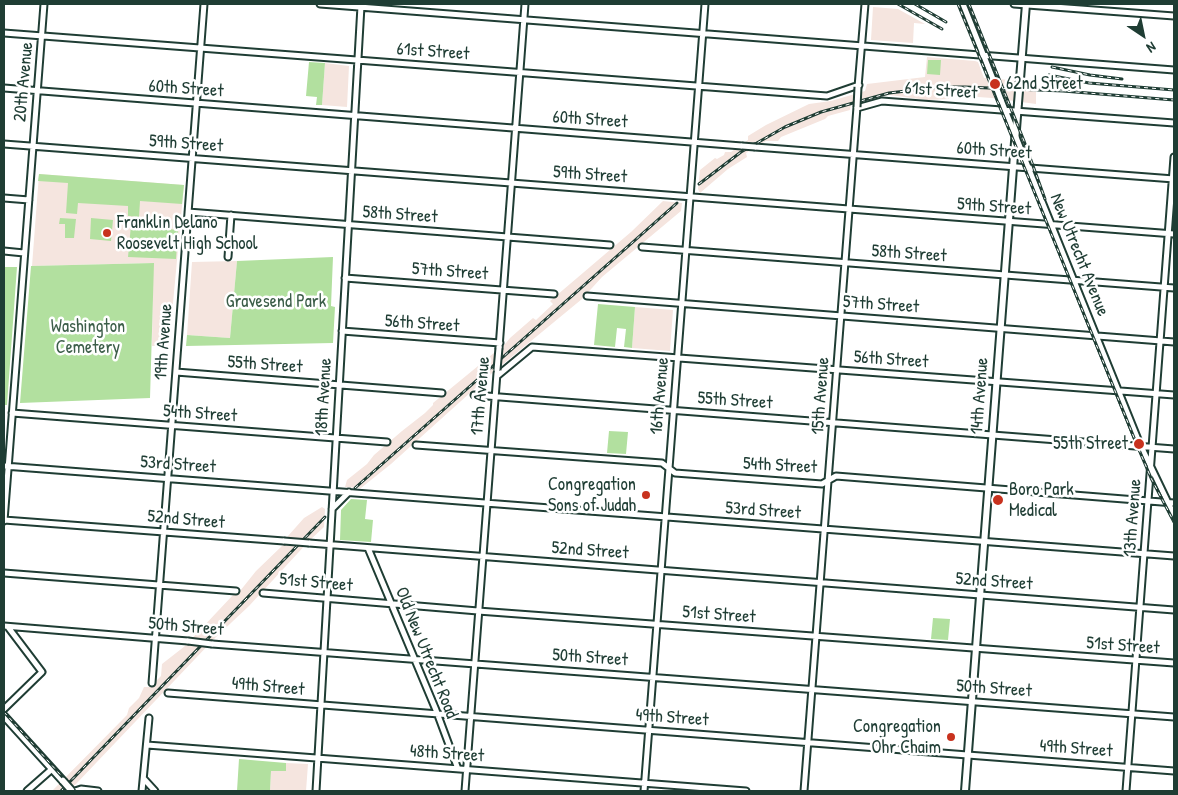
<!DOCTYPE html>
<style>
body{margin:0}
#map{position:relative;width:1178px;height:795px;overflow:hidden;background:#fff;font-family:"Patrick Hand",sans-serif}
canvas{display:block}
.frame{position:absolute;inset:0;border:5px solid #1f3d34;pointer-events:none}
.north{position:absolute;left:1118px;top:10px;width:50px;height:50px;-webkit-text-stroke:4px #fff;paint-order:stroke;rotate:146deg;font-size:14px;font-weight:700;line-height:20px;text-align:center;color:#1f3d34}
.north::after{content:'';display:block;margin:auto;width:18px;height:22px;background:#1f3d34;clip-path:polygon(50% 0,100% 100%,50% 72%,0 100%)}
</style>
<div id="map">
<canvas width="1178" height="795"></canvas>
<div class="frame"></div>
<div class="north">N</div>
</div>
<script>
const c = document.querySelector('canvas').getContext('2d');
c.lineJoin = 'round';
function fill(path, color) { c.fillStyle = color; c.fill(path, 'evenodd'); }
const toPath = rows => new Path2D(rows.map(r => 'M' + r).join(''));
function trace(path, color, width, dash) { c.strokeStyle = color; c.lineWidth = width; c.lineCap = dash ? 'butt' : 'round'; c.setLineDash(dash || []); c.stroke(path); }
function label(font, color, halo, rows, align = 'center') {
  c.font = font + ' "Patrick Hand",sans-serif'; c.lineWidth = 5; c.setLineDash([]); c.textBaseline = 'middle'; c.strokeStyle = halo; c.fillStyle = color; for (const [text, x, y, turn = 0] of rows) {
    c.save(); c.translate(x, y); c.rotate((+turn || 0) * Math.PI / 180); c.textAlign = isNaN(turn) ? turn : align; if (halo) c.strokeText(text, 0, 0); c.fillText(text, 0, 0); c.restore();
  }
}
fill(toPath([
 [873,7,898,9,925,24,914,23,913,43,871,40],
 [927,57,975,61,978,62,984,78,1036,82,1036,104,992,98,950,95,949,99,927,100,890,95,865,100,851,103,850,110,828,116,825,119,781,137,778,141,766,141,746,153,747,157,728,169,700,193,698,189,700,170,715,158,717,159,724,155,725,152,731,152,748,140,748,136,766,125,809,104,831,101,865,91,867,84,925,77],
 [325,63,349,66,347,107,322,105],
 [39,174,184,185,169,346,152,346,153,263,32,266],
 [663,201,682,203,681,211,602,277,582,299,491,374,391,464,361,488,345,487,347,480,367,464,374,455,402,431,425,413,433,405,433,403,506,343,510,338,533,318,536,320,553,304,550,301,631,232],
 [237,261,230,338,187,335,192,262],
 [635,307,673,310,670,351,632,348],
 [322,507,325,509,324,527,309,541,249,606,215,638,76,784,68,791,52,791,127,715,129,708,139,698,144,687,150,687,161,676,162,664,185,646,233,595,240,591,256,571,283,545,288,536,304,518],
 [286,763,308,764,306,791,270,791,271,771,286,771]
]), '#f5e5df');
fill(toPath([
 [928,60,941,60,940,75,927,74],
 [309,62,325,63,322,105,316,105,317,97,306,96],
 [39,174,184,185,182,204,140,201,139,217,128,216,128,206,78,203,77,214,66,213,68,183,38,181],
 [60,218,76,219,74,238,65,238,65,224,59,224],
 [91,218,113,220,111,241,90,239],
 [131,225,178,230,176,259,128,257],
 [333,257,331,306,335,307,333,343,186,346,187,335,230,338,237,261],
 [154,263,150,398,20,403,31,266],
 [4,267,17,267,7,405,4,405],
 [598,304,635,307,632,348,624,347,626,329,617,328,615,347,594,345],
 [609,431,628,432,626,454,607,453],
 [351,499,367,500,365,519,373,520,371,542,340,540,341,510],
 [933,618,950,619,948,640,931,639],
 [239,759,286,763,286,771,271,771,270,791,237,791]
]), '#b2e09f');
const minor = toPath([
 [320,4,1174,70],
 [963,4,993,79],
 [1014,4,1174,16],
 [4,33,827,96,859,85],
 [858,87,865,4],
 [4,88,742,146],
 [1001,100,1139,442,1174,515],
 [857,108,882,101,1174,123],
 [4,144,1174,234],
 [755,147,1174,179],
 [4,198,29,200],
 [188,212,610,245],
 [642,247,1174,288],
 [4,251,24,253],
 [228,257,231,215],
 [345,278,554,294],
 [587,296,1174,342],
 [342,331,500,343],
 [499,348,525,4],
 [176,372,442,393],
 [497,376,532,347,1174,395],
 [474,395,1174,449],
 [12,413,387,442],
 [416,445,662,463,675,473,822,484,836,476,1174,503],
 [4,466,1174,556],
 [332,509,349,492],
 [4,520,284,541],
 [4,521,44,4],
 [309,543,1174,610],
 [368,548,436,710,458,769],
 [4,573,236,591],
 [263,593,478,611,1174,663],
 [4,626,188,641],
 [212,644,1174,717],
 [152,683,204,4],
 [168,693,1174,771],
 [4,709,42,672,8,627],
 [147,745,746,791],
 [144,779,155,791],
 [27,791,52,769],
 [75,791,81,789,98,791],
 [142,791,149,718],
 [316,791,361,6],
 [465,791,497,373],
 [644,791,705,4],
 [804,791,857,107],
 [1126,791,1174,157]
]);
const major = toPath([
 [1020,79,1026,4],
 [4,716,63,781],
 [965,791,1018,103]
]);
trace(minor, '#1f3d34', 9);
trace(major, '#1f3d34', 10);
trace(minor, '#fff', 5);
trace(major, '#fff', 6);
const rail = toPath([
 [898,4,942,29],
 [915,4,946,22],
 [958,4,1137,445,1151,478,1174,522],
 [969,4,1024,141,1045,199],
 [1052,67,1090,75,1122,79],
 [1049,75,1089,83,1174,90],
 [699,184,741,152,785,127,821,112,889,93,940,87,965,87,1063,91,1174,100],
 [355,488,677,203],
 [4,712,75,791],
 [61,791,325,517]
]);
trace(rail, '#1f3d34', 3);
trace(rail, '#fff', 1, [4]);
const minorBridge = toPath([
 [993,79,1001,100],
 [857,107,858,87],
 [742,146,755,147],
 [497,370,499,348],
 [284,541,309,543],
 [188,641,212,644]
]);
const majorBridge = toPath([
 [1018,103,1020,79],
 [63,781,71,790]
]);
trace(minorBridge, '#1f3d34', 9, []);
trace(majorBridge, '#1f3d34', 10, []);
trace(minorBridge, '#fff', 5);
trace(majorBridge, '#fff', 6);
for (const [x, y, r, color] of [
 [995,84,6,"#c8321e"],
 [107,233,5,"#c8321e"],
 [1139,444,6,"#c8321e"],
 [646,495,5,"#c8321e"],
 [998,500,6,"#c8321e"],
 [951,737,5,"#c8321e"]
]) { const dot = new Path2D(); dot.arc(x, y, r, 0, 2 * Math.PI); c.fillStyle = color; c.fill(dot); trace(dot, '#fff', 2); }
label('18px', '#1f3d34', '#fff', [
 ["61st Street",433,52,4],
 ["20th Avenue",24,82,-85],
 ["60th Street",186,89,4],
 ["61st Street",941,91,4],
 ["60th Street",590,120,4],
 ["59th Street",186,144,4],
 ["60th Street",994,151,4],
 ["59th Street",590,175,4],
 ["59th Street",994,207,4],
 ["58th Street",400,215,4],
 ["58th Street",909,254,4],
 ["New Utrecht Avenue",1079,255,68],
 ["57th Street",450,272,4],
 ["57th Street",881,305,4],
 ["56th Street",422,324,4],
 ["19th Avenue",164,342,-86],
 ["56th Street",891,360,4],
 ["55th Street",265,365,4],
 ["17th Avenue",481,396,-85],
 ["16th Avenue",660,396,-85],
 ["15th Avenue",821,396,-86],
 ["14th Avenue",980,396,-86],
 ["18th Avenue",324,397,-87],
 ["55th Street",735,401,4],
 ["54th Street",200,414,4],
 ["53rd Street",178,465,4],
 ["54th Street",780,466,3],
 ["53rd Street",763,511,4],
 ["13th Avenue",1133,518,-86],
 ["52nd Street",186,520,5],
 ["52nd Street",590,551,4],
 ["52nd Street",994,582,4],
 ["51st Street",316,583,5],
 ["51st Street",719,615,4],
 ["50th Street",186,627,5],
 ["51st Street",1123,646,4],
 ["Old New Utrecht Road",426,653,68],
 ["50th Street",590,658,4],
 ["49th Street",268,687,5],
 ["50th Street",994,689,4],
 ["49th Street",672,718,4],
 ["49th Street",1076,749,4],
 ["48th Street",447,754,4]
]);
label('18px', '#1f3d34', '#fff', [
 ["62nd Street",1006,84],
 ["Franklin Delano",117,223],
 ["Roosevelt High School",117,244],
 ["55th Street",1128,444,"right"],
 ["Congregation",636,485,"right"],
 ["Sons of Judah",636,506,"right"],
 ["Boro Park",1009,490],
 ["Medical",1009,511],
 ["Congregation",941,727,"right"],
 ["Ohr Chaim",941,748,"right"]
], 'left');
label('18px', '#3c5e49', '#fff', [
 ["Gravesend Park",276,302],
 ["Washington",88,327],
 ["Cemetery",88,348]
]);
</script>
